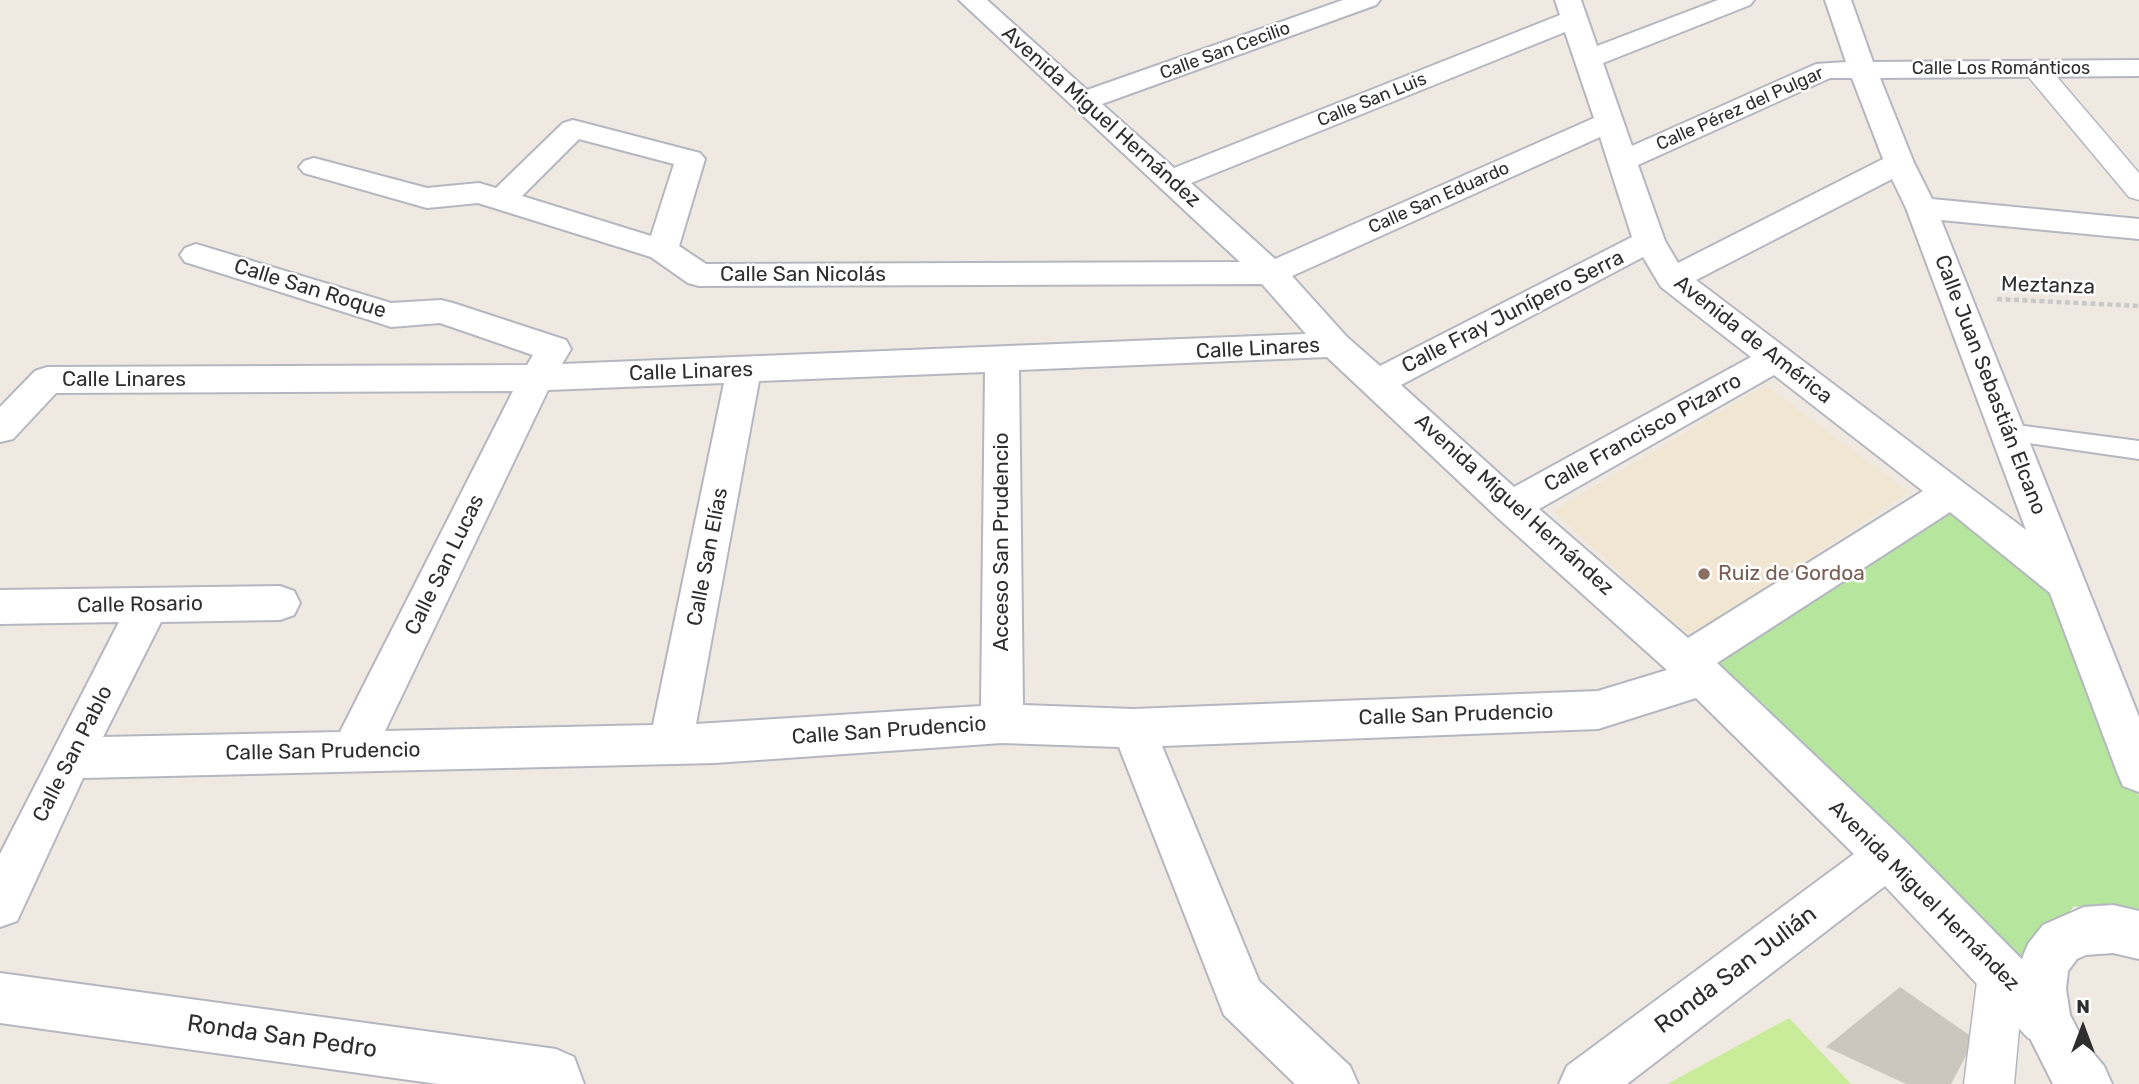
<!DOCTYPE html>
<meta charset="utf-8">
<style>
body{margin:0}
#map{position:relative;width:2139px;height:1084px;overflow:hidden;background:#efe9e1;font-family:Rubik,sans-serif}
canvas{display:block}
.north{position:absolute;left:2048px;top:993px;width:70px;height:70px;-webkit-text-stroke:5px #fff;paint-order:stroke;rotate:0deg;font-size:19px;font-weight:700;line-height:28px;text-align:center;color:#2e2e2e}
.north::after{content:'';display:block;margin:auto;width:24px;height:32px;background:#2e2e2e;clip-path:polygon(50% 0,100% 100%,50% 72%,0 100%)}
</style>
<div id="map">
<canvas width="2139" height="1084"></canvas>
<div class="north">N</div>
</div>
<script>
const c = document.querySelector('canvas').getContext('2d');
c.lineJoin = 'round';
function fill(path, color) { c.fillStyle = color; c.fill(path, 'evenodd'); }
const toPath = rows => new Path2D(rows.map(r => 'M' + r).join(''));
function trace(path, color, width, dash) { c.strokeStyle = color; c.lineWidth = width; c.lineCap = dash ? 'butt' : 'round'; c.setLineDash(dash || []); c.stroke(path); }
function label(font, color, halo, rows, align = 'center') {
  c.font = font + ' Rubik,sans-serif'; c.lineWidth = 5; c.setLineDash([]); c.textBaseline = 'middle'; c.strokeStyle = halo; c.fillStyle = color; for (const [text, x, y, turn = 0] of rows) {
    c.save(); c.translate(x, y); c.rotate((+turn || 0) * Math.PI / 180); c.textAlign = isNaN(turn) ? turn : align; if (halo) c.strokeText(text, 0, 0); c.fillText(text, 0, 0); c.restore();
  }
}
fill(toPath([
 [1765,385,1909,492,1691,637,1553,511]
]), '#f0e6d1');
fill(toPath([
 [1951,492,2068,585,2139,796,2139,917,2074,906,2021,970,1686,661]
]), '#b6e59e');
fill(toPath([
 [1789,1018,1851,1084,1667,1084]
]), '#c9ec9a');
fill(toPath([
 [1900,987,1975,1039,1951,1084,1906,1084,1826,1047]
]), '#cbc7bf');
const service = toPath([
 [2009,424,2139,441,2139,459,2001,439,1998,433,2001,427,2009,424]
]);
const pedestrian = toPath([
 [2036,61,2045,63,2139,173,2139,200,2129,197,2027,75,2023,69,2027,63,2036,61],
 [2001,951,2017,958,2024,974,2014,1084,1964,1084,1978,974,1985,958,2001,951]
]);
const minor = toPath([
 [959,0,987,0,1087,90,1343,0,1380,0,1376,5,1102,104,1174,168,1560,15,1555,0,1581,0,1597,46,1718,0,1754,0,1750,5,1603,63,1632,146,1816,64,1846,62,1825,0,1851,0,1873,62,2139,60,2139,76,1880,78,1914,163,1932,199,2139,219,2139,239,1941,220,2139,717,2139,792,2123,786,2117,772,2050,593,1950,512,1717,663,1904,840,2064,1002,2071,1020,2064,1038,2046,1045,2028,1038,1885,886,1627,1084,1559,1084,1567,1066,1854,854,1696,698,1598,729,1162,746,1259,981,1350,1066,1358,1084,1295,1084,1224,1015,1119,747,1002,743,715,763,83,778,17,921,0,927,0,854,119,622,0,624,0,590,280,586,294,591,300,603,294,615,280,620,161,622,103,737,340,732,513,391,56,393,13,439,0,442,0,407,35,371,47,367,527,365,533,355,440,323,391,327,379,323,185,262,180,255,185,248,196,244,391,303,441,300,453,303,566,340,571,349,562,364,1306,334,1262,284,699,286,688,283,651,257,478,203,427,208,304,173,299,167,304,161,314,158,427,188,479,183,496,188,563,123,573,120,700,153,705,159,679,246,706,264,1240,262,959,0],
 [1565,32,1594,118,1275,259,1191,183,1565,32],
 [1830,78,1852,78,1883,159,1678,263,1665,241,1638,165,1830,78],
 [1600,137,1632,237,1380,366,1347,337,1292,276,1600,137],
 [579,139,674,164,651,236,522,196,579,139],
 [1892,179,1906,208,2026,530,1696,280,1892,179],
 [1643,257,1661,287,1751,357,1514,487,1401,385,1643,257],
 [1327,357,1498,518,1667,670,1598,691,1133,709,1023,705,1019,370,1327,357],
 [985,372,981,706,696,724,759,381,985,372],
 [1774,375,1923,491,1688,638,1539,509,1774,375],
 [724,383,653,725,385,731,548,390,724,383],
 [0,973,556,1049,574,1057,584,1084,438,1084,0,1023,0,973]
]);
const tertiary = toPath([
 [2113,905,2139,911,2139,959,2113,953,2086,955,2077,959,2068,971,2066,989,2070,1015,2084,1042,2104,1066,2112,1084,2053,1084,2021,1020,2016,989,2021,961,2028,944,2043,925,2084,907,2113,905]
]);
trace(service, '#b4b7c1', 4);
trace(pedestrian, '#b4b7c1', 3);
trace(minor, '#b4b7c1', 4);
trace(tertiary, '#b4b7c1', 4);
trace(toPath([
 [1997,299,2139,306]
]), '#c9c9c9', 4.5, [5, 3.5]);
fill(service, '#fff');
fill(pedestrian, '#fff');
fill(minor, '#fff');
fill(tertiary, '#fff');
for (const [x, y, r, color] of [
 [1704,574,7,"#8d6e63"]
]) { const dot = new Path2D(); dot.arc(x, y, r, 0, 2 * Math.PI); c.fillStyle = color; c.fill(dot); trace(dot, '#fff', 2.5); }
label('18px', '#2e2e2e', '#fff', [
 ["Calle San Cecilio",1225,51,-20],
 ["Calle Los Románticos",2001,69],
 ["Calle San Luis",1372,100,-22],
 ["Calle Pérez del Pulgar",1740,109,-24],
 ["Calle San Eduardo",1439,198,-24]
]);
label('21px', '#2e2e2e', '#fff', [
 ["Avenida Miguel Hernández",1101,117,42],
 ["Calle San Nicolás",803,275],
 ["Meztanza",2048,286,2],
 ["Calle San Roque",310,289,17],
 ["Calle Fray Junípero Serra",1513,312,-27],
 ["Avenida de América",1753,340,38],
 ["Calle Linares",1258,349,-3],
 ["Calle Linares",691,372,-2],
 ["Calle Linares",124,380],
 ["Calle Juan Sebastián Elcano",1990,385,69],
 ["Calle Francisco Pizarro",1643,433,-29],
 ["Avenida Miguel Hernández",1514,505,42],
 ["Acceso San Prudencio",1002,542,-90],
 ["Calle San Elías",708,557,-79],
 ["Calle San Lucas",445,565,-64],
 ["Calle Rosario",140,605,-1],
 ["Calle San Prudencio",1456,715,-2],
 ["Calle San Prudencio",889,731,-4],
 ["Calle San Prudencio",323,752,-1],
 ["Calle San Pablo",73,754,-63],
 ["Avenida Miguel Hernández",1924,896,45]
]);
label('21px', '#785e54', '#fff', [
 ["Ruiz de Gordoa",1718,574]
], 'left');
label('24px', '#2e2e2e', '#fff', [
 ["Ronda San Julián",1736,970,-37],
 ["Ronda San Pedro",282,1037,8]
]);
</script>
